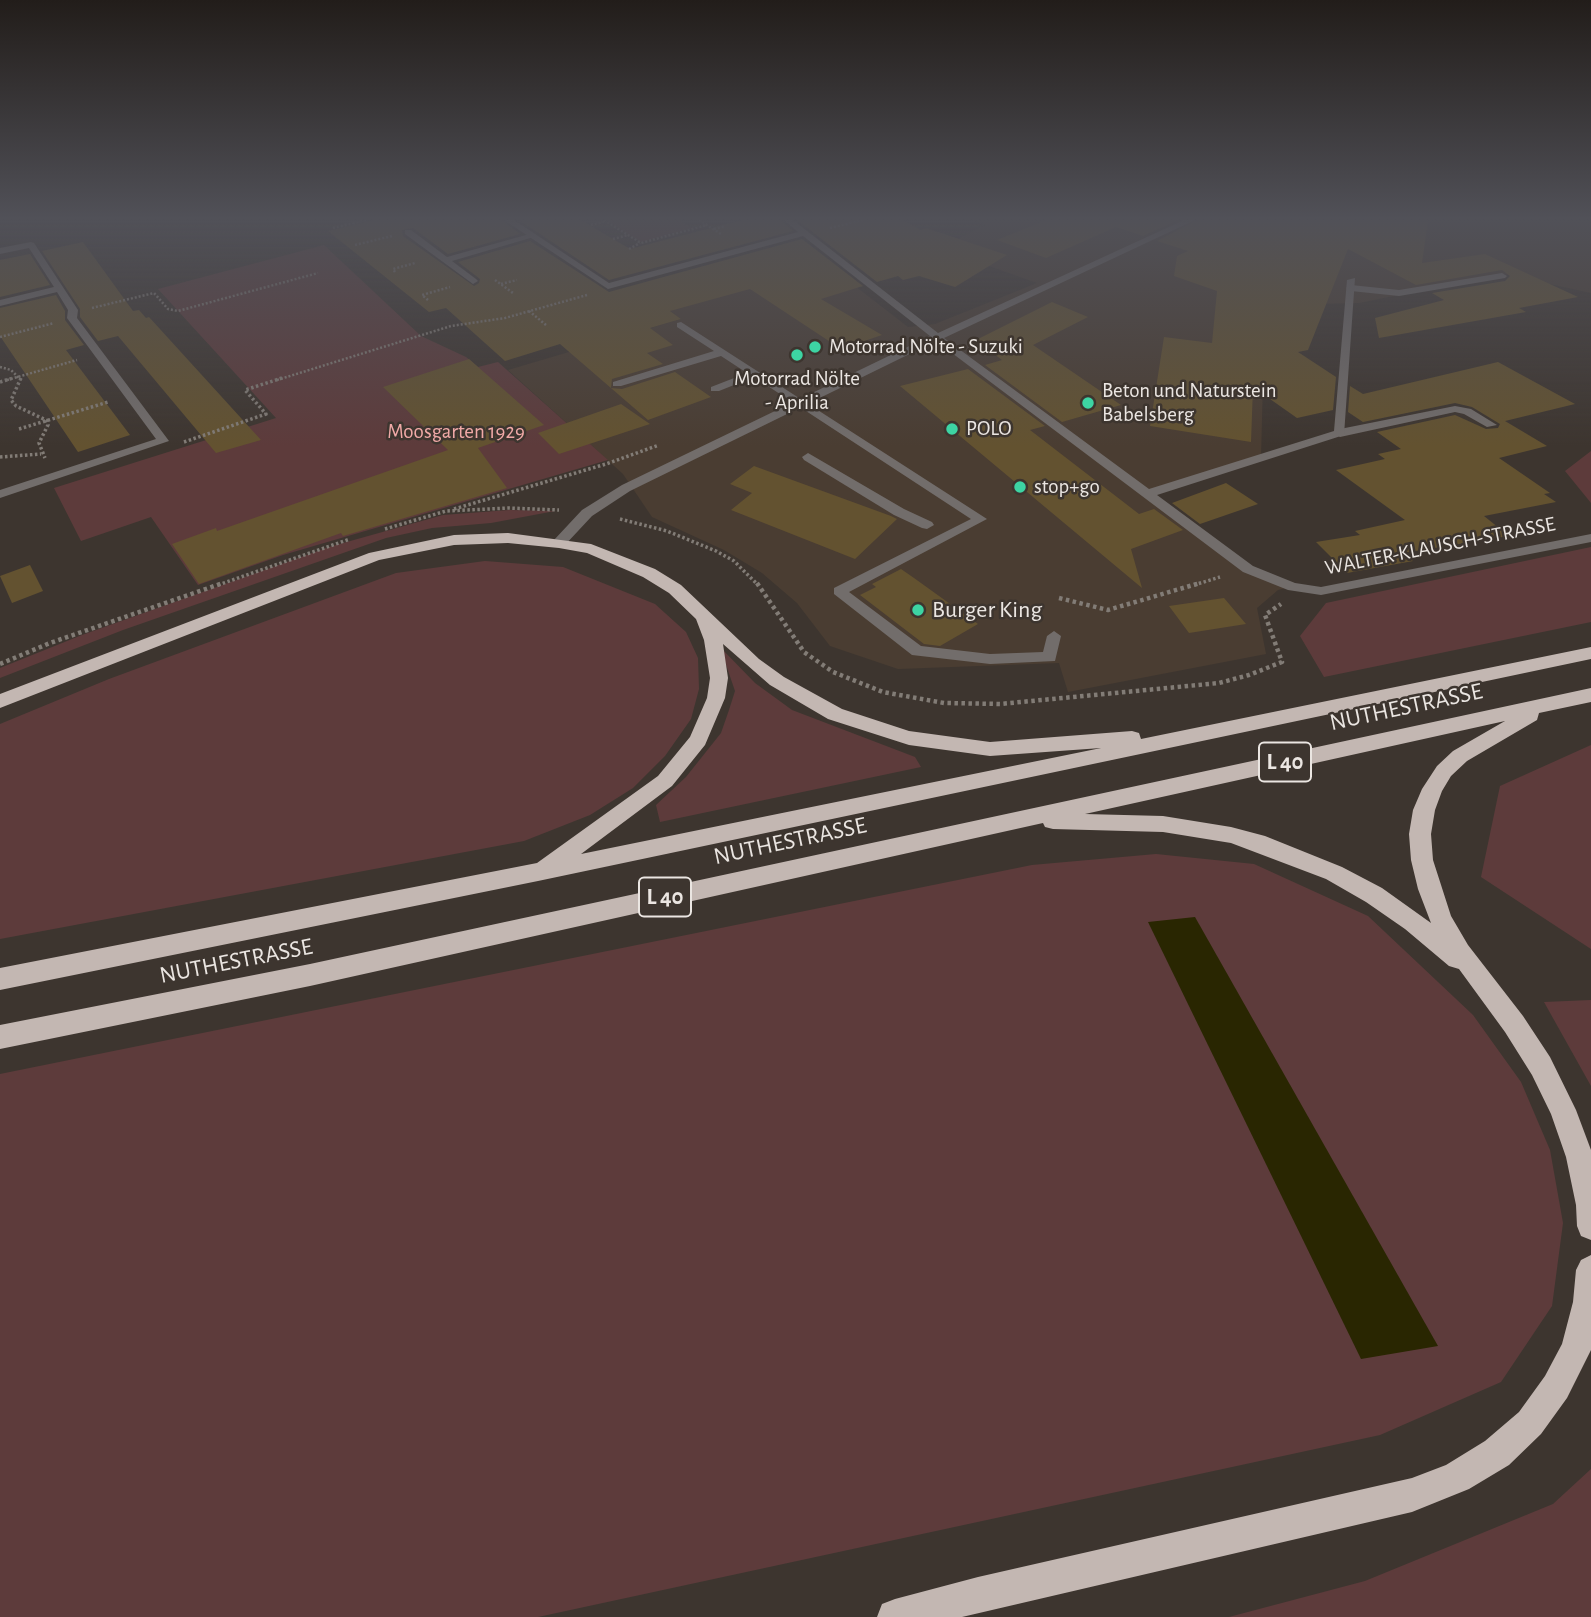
<!DOCTYPE html>
<meta charset="utf-8">
<style>
body{margin:0}
canvas{display:block;background:#3d352f}
</style>
<canvas width="1591" height="1617"></canvas>
<script>
const c = document.querySelector('canvas').getContext('2d');
c.lineJoin = 'round';
function fill(path, color) { c.fillStyle = color; c.fill(path, 'evenodd'); }
const toPath = rows => new Path2D(rows.map(r => 'M' + r).join(''));
function trace(path, color, width, dash) { c.strokeStyle = color; c.lineWidth = width; c.lineCap = dash ? 'butt' : 'round'; c.setLineDash(dash || []); c.stroke(path); }
function label(font, color, halo, rows, align = 'center') {
  c.font = font + ' "Alegreya Sans",sans-serif'; c.lineWidth = 5; c.setLineDash([]); c.textBaseline = 'middle'; c.strokeStyle = halo; c.fillStyle = color; for (const [text, x, y, turn = 0] of rows) {
    c.save(); c.translate(x, y); c.rotate((+turn || 0) * Math.PI / 180); c.textAlign = isNaN(turn) ? turn : align; if (halo) c.strokeText(text, 0, 0); c.fillText(text, 0, 0); c.restore();
  }
}
fill(toPath([
 [972,220,1591,220,1591,293,1503,274,1359,303,1265,305,1261,457,1148,494,1248,569,1297,585,1278,590,1257,608,1266,654,1068,692,1059,663,898,669,830,646,797,603,762,573,724,550,652,517,623,474,508,370,681,319,636,286,802,245,908,327,935,324,1037,283,961,256,944,246,985,225]
]), '#4a3d32');
fill(toPath([
 [606,220,683,220,680,221,692,228,641,242],
 [324,245,421,336,466,357,478,367,498,362,608,460,283,555,198,585,151,517,81,541,54,488,276,418,158,289],
 [1591,451,1591,503,1565,471],
 [509,510,555,511,491,523,432,528,386,538,123,630,0,678,0,668,82,635,329,547,443,515],
 [1591,547,1591,622,1324,677,1300,636,1326,603],
 [485,561,563,567,655,604,686,632,698,658,699,689,691,719,665,756,633,788,590,815,524,841,0,939,0,724,109,679,396,573],
 [720,647,755,683,792,710,915,757,921,767,660,822,656,805,686,777,721,733,729,710,735,691],
 [1591,745,1591,949,1481,877,1500,786],
 [1156,854,1254,864,1368,916,1473,1015,1521,1082,1550,1150,1563,1223,1552,1306,1501,1382,1380,1435,538,1617,0,1617,0,1074,1032,865],
 [1591,1000,1591,1086,1544,1002],
 [1591,1469,1591,1617,1229,1617,1365,1581,1553,1504]
]), '#5d3b3b');
fill(toPath([
 [1195,917,1438,1346,1361,1359,1148,922]
]), '#292601');
fill(toPath([
 [373,220,502,220,520,234,448,254,413,228,402,230,403,236,474,286,479,283,480,279,458,262,530,241,609,292,802,239,863,286,821,299,882,335,841,349,750,289,670,311,681,319,650,328,673,345,647,353,663,364,612,379,611,388,622,389,675,372,711,397,648,420,560,344,505,361,446,308,429,312,328,231],
 [519,220,581,220,630,249,742,220,781,220,793,231,609,280],
 [797,220,903,220,921,230,926,228,1007,255,955,287,919,276,903,280,898,276,877,282],
 [1046,220,1178,220,1143,236,1116,227,1046,258,997,240],
 [1197,220,1428,220,1422,263,1485,254,1578,297,1519,308,1526,312,1379,338,1375,318,1444,300,1432,293,1505,281,1510,276,1502,270,1416,285,1348,249,1308,350,1298,352,1336,377,1333,410,1297,418,1253,387,1251,442,1150,426,1164,337,1212,343,1217,291,1174,276,1177,256,1188,251,1157,241],
 [83,242,133,311,139,310,146,318,149,317,261,440,216,453,118,336,98,341,80,317,80,309,42,251],
 [30,254,50,285,0,297,0,260],
 [56,295,65,311,65,320,84,345,66,350,130,435,78,452,0,336,0,308],
 [1052,302,1088,317,1033,345,1121,405,1062,422,985,365,1002,360,976,340],
 [469,359,544,425,478,448,507,488,343,536,341,533,199,584,172,544,216,528,217,531,448,450,383,387],
 [1498,362,1575,404,1505,421,1547,446,1499,458,1550,493,1544,494,1556,502,1484,516,1509,536,1403,553,1413,561,1347,573,1316,542,1360,535,1355,531,1405,520,1336,470,1385,459,1378,454,1401,449,1377,432,1455,415,1486,429,1498,428,1500,424,1472,407,1455,403,1363,422,1348,412,1350,386,1363,394],
 [968,369,1045,426,1030,430,1139,514,1154,509,1183,530,1131,549,1142,588,900,386],
 [621,404,650,424,559,454,538,433],
 [754,466,891,516,897,519,855,559,731,510,752,493,730,484],
 [1226,483,1258,504,1200,524,1172,503],
 [30,565,43,591,12,603,0,576],
 [901,569,914,578,978,624,940,646,924,644,860,595,876,587,872,584],
 [1224,598,1246,624,1189,633,1169,606]
]), '#635230');
trace(toPath([
 [604,220,641,243,707,225],
 [699,220,721,234],
 [591,225,606,221],
 [333,228,367,220],
 [830,228,863,220],
 [714,229,725,226],
 [613,239,628,235],
 [355,245,392,236],
 [629,249,640,243],
 [395,272,393,269,415,263],
 [495,280,513,293],
 [501,284,517,280],
 [428,300,422,295,450,287],
 [92,308,154,293,168,309,178,311,318,273],
 [529,311,546,325],
 [0,337,54,323],
 [0,367,11,370,21,380],
 [7,380,77,360],
 [277,380,451,326,505,318,587,295]
]), '#827c76', 2.5, [2, 2]);
trace(toPath([
 [21,378,11,400,16,406,46,420,48,425,39,443,45,458],
 [0,382,13,378],
 [19,429,108,402],
 [184,442,266,414,245,390,282,378],
 [0,457,41,454],
 [454,509,606,464,659,445],
 [620,519,667,531,716,551,734,561,758,585],
 [385,529,446,511,509,508,559,510],
 [218,585,350,539],
 [1194,585,1220,577]
]), '#827c76', 3.5, [2.5, 2.5]);
trace(toPath([
 [757,583,804,652,833,672,883,692,944,703,1000,704,1219,683,1249,675,1282,662,1265,615,1281,604],
 [1059,598,1108,610,1200,583],
 [0,664,50,643,223,583]
]), '#827c76', 4.5, [3.5, 3.5]);
fill(toPath([
 [405,230,411,230,447,257,533,233,537,236,452,261,476,279,478,281,473,284,405,234,405,230],
 [1502,273,1507,276,1505,278,1399,296,1351,291,1346,288,1351,285,1399,290,1502,273],
 [681,322,987,519,849,592,921,646,990,654,1043,652,1047,636,1054,631,1061,636,1055,661,990,664,912,655,834,594,834,588,971,519,754,377,719,391,711,391,711,387,747,373,721,356,621,386,613,386,613,382,714,351,677,327,677,323,681,322],
 [1455,406,1471,409,1497,425,1487,427,1464,414,1455,412,1340,437,1334,433,1340,429,1455,406],
 [808,453,904,509,932,522,934,525,927,529,922,528,894,515,804,460,802,457,808,453]
]), '#726d6b');
fill(toPath([
 [504,220,514,220,609,283,798,232,784,220,793,220,938,333,1184,220,1195,220,944,338,1149,489,1334,431,1347,280,1355,278,1344,435,1157,495,1253,566,1295,583,1321,587,1591,534,1591,542,1321,595,1288,590,1243,572,936,341,630,491,592,516,564,546,554,546,554,540,582,510,622,485,930,336,803,236,608,289,504,220],
 [31,242,34,243,78,310,77,318,169,441,0,498,0,490,156,439,67,318,68,310,57,292,0,306,0,300,54,287,29,248,0,254,0,248,31,242]
]), '#726d6b');
fill(toPath([
 [508,533,591,544,655,569,681,585,759,659,784,677,842,709,909,731,990,742,1132,731,1139,733,1141,739,1591,647,1591,659,538,881,0,990,0,968,537,863,658,776,690,737,707,698,710,678,704,640,696,619,669,593,643,577,587,553,559,548,508,543,454,545,379,560,0,708,0,694,369,553,454,535,508,533],
 [723,644,770,685,828,719,909,745,990,756,1101,748,581,854,672,786,705,745,725,698,728,678,723,644],
 [1591,688,1591,702,1539,713,1537,720,1467,761,1451,776,1442,791,1435,810,1431,834,1433,860,1451,916,1468,945,1523,1016,1550,1057,1576,1110,1591,1150,1591,1240,1581,1236,1577,1226,1576,1205,1566,1157,1551,1114,1532,1075,1505,1032,1459,969,1449,966,1405,929,1366,902,1326,879,1231,843,1163,832,1053,829,1045,827,1043,823,310,986,0,1049,0,1025,310,964,1591,688],
 [1505,721,1453,751,1437,766,1422,789,1413,810,1409,834,1411,860,1418,889,1431,923,1382,888,1342,867,1265,836,1231,827,1163,816,1085,814,1505,721],
 [1591,1255,1591,1350,1567,1398,1541,1434,1509,1465,1469,1489,1412,1512,962,1617,877,1617,882,1604,895,1599,978,1577,1412,1478,1446,1465,1485,1441,1519,1412,1545,1376,1562,1344,1573,1302,1576,1270,1581,1260,1591,1255]
]), '#c3b7b2');
const sky = c.createLinearGradient(0, 0, 0, 446);
sky.addColorStop(0, '#221d1a');
sky.addColorStop(0.49, '#515158');
sky.addColorStop(1, '#51515800');
c.fillStyle = sky;
c.fillRect(0, 0, 1591, 446);
for (const [x, y, r, color] of [
 [815,347,7,"#3dd4a3"],
 [797,355,7,"#3dd4a3"],
 [1088,403,7,"#3dd4a3"],
 [952,429,7,"#3dd4a3"],
 [1020,487,7,"#3dd4a3"],
 [918,610,7,"#3dd4a3"]
]) { const dot = new Path2D(); dot.arc(x, y, r, 0, 2 * Math.PI); c.fillStyle = color; c.fill(dot); trace(dot, '#3d352f', 2.5); }
label('21px', '#ebe6e2', '#3d352f', [
 ["Motorrad Nölte - Suzuki",829,347],
 ["Motorrad Nölte",797,379,"center"],
 ["- Aprilia",797,403,"center"],
 ["Beton und Naturstein",1102,391],
 ["Babelsberg",1102,415],
 ["POLO",966,429],
 ["stop+go",1034,487]
], 'left');
label('21px', '#f0a9a7', '#3d352f', [
 ["Moosgarten 1929",456,432]
]);
label('21px', '#ebe6e2', '#3d352f', [
 ["WALTER-KLAUSCH-STRASSE",1440,546,-11]
]);
for (const [x, y, w] of [
 [1285,762,52],
 [665,897,52]
]) { const box = new Path2D(); box.roundRect(x - w / 2, y - 19.5, w, 39, 5); c.fillStyle = '#3d352f'; c.fill(box); trace(box, '#ebe6e2', 2); }
label('bold 23px', '#ebe6e2', null, [
 ["L 40",1285,762],
 ["L 40",665,897]
]);
label('24px', '#ebe6e2', '#3d352f', [
 ["Burger King",932,610]
], 'left');
label('24px', '#ebe6e2', '#3d352f', [
 ["NUTHESTRASSE",1406,707,-12],
 ["NUTHESTRASSE",790,841,-12],
 ["NUTHESTRASSE",236,961,-11]
]);
</script>
